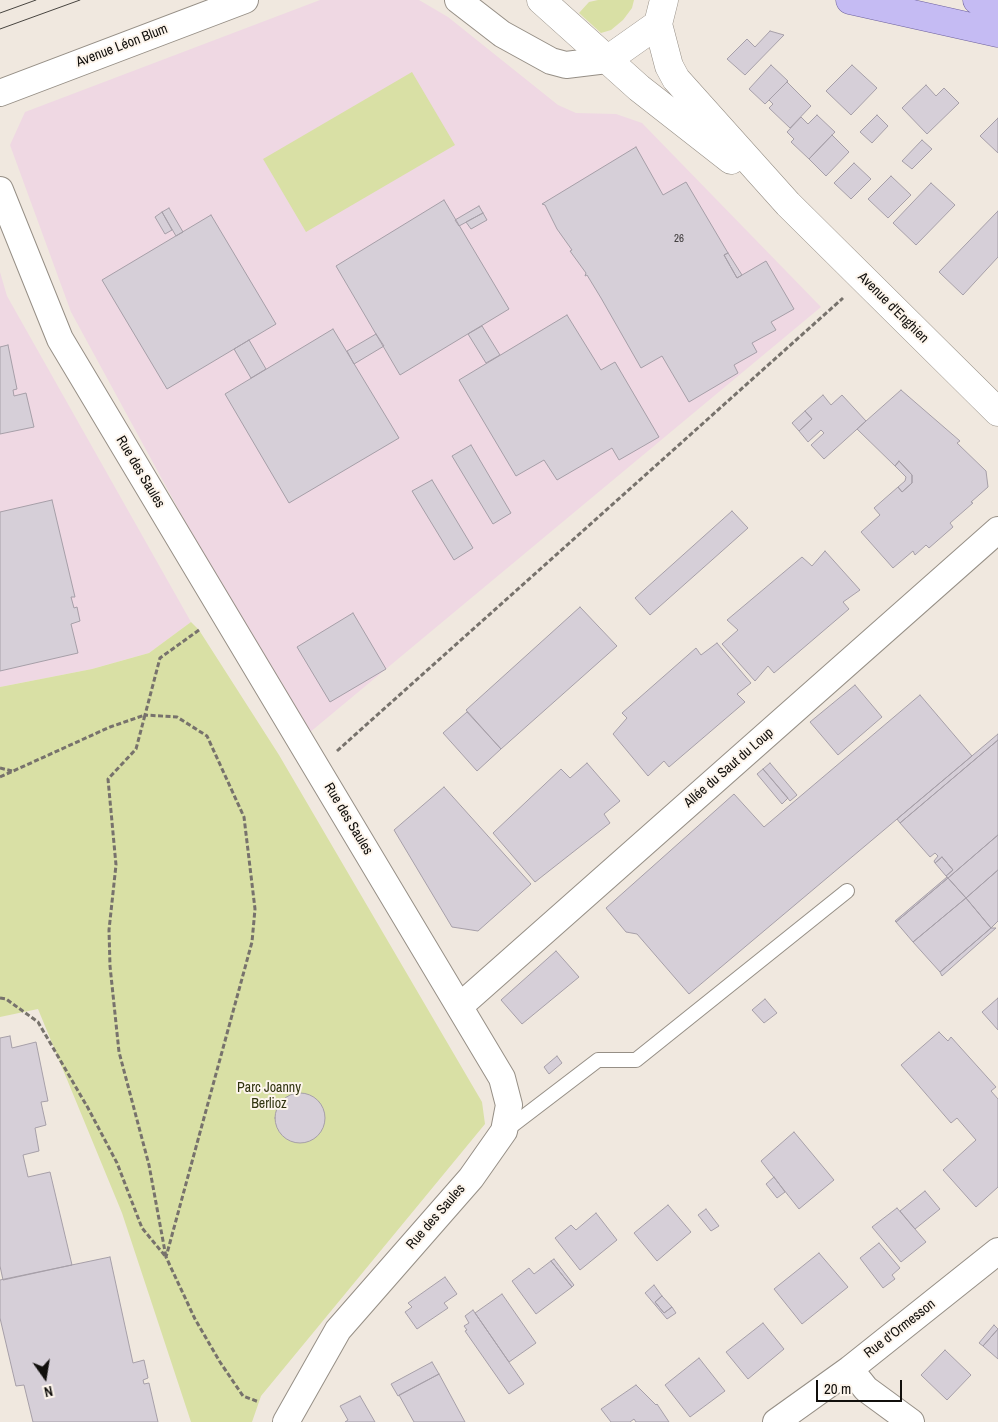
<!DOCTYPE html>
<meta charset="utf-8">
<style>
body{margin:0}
#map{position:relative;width:998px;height:1422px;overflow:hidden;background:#f0e8df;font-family:"Archivo Narrow",sans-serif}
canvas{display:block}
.north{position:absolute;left:20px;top:1352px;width:50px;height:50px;-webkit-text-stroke:4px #fdf5ec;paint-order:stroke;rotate:167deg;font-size:14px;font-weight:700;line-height:20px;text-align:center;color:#110f0c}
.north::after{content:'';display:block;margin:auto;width:18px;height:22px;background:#110f0c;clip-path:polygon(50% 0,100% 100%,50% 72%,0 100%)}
.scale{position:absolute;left:816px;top:1380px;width:86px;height:22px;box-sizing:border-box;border:2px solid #110f0c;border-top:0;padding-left:6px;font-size:15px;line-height:18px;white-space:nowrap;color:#110f0c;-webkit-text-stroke:4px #fdf5ec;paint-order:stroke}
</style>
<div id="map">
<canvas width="998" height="1422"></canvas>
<div class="north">N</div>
<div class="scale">20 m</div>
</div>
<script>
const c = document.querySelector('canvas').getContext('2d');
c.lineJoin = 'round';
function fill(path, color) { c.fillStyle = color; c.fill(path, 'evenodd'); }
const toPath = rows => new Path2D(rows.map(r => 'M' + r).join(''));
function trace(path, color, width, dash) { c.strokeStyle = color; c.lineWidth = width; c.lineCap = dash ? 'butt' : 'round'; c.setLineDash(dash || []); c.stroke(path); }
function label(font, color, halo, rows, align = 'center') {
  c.font = font + ' "Archivo Narrow",sans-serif'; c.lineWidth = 4; c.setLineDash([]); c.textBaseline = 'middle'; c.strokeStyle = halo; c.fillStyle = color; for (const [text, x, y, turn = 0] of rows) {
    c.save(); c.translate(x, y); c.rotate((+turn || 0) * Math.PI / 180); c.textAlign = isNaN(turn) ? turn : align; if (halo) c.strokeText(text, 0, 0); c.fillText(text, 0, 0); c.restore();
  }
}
fill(toPath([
 [320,0,419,0,448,17,558,105,576,113,616,114,642,123,821,307,303,738,71,312,10,145,25,112],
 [0,272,7,296,191,622,149,653,92,669,0,687]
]), '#efd8e3');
fill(toPath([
 [598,0,634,0,632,8,623,20,611,30,601,33,579,13,589,2],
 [412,72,455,145,306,232,263,159],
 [191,622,199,630,279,755,482,1102,485,1124,261,1396,252,1422,191,1422,122,1213,38,1009,0,1017,0,687,92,669,149,653]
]), '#d9e0a5');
const building = toPath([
 [770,31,784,35,745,75,727,59,747,39,755,47,770,31],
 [771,65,788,81,765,104,749,89,771,65],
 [852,65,877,88,851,115,826,91,852,65],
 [787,82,811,106,790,128,769,108,773,104,769,100,787,82],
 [926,85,936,96,944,88,959,103,927,134,902,108,926,85],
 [817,115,835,132,809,159,791,142,794,139,787,132,801,117,808,124,817,115],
 [877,115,888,126,872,143,860,132,877,115],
 [998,118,998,153,980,136,998,118],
 [832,135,849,152,826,176,809,159,832,135],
 [922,140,932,149,912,169,902,161,922,140],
 [636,147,663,195,686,182,728,253,724,255,737,278,766,261,794,309,771,322,776,330,752,343,757,352,734,365,738,373,689,402,662,356,641,368,601,298,587,275,585,276,586,273,570,251,572,250,557,229,545,205,542,204,636,147],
 [854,163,871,179,851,199,834,183,854,163],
 [891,176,911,195,888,218,868,199,891,176],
 [931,183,955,205,916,245,893,223,931,183],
 [444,200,509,309,400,375,336,266,444,200],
 [479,206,483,213,459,226,455,220,479,206],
 [169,208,183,232,176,236,162,212,169,208],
 [998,211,998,257,963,295,939,272,998,211],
 [162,212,172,230,165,234,155,217,162,212],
 [483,213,487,220,471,229,466,222,483,213],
 [211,215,276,324,167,389,102,280,211,215],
 [728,253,742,275,737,278,724,255,728,253],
 [567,315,601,370,615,362,659,437,619,460,612,448,557,480,544,460,516,476,459,380,567,315],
 [482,326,500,355,486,363,468,334,482,326],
 [333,329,399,438,289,503,225,394,333,329],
 [376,334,384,346,354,364,347,351,376,334],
 [249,340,266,369,251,378,234,349,249,340],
 [8,345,17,389,13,390,14,396,26,393,34,427,0,434,0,347,8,345],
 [901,390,960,441,957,443,986,471,988,487,971,502,973,503,950,523,953,527,929,548,926,545,915,555,913,551,893,568,861,532,880,515,874,508,898,487,902,492,912,483,912,475,899,461,895,466,857,429,901,390],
 [823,395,831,405,842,395,866,421,824,459,811,445,824,433,821,430,808,442,799,431,812,419,805,411,823,395],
 [805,411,812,419,799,431,792,423,805,411],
 [471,445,511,513,493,524,452,456,471,445],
 [899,461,912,475,912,483,902,492,898,487,905,481,906,477,895,466,899,461],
 [432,480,473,548,454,560,412,491,432,480],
 [52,500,75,597,71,597,74,608,77,607,80,621,71,624,78,653,0,671,0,512,52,500],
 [732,511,748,528,650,615,635,598,732,511],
 [825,551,860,590,843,602,849,609,774,673,768,666,755,681,722,644,738,630,727,620,802,557,812,566,825,551],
 [580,607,617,646,501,749,466,710,580,607],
 [353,613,386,669,330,702,297,647,353,613],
 [717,643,751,683,737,694,745,702,669,767,664,761,648,776,613,734,627,718,622,713,696,648,701,655,717,643],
 [855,685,882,717,838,755,810,722,855,685],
 [920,695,972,756,689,994,637,934,626,932,606,908,734,794,764,827,920,695],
 [467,712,501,749,477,771,443,733,467,712],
 [998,734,998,740,900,823,897,819,998,734],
 [998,740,998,835,948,878,946,876,953,870,942,857,935,863,934,861,938,856,935,853,930,857,900,823,998,740],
 [587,763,620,801,604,814,610,823,535,882,493,833,561,769,570,778,587,763],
 [770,763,797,795,790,801,763,769,770,763],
 [763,769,788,798,782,804,757,774,763,769],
 [444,787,531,884,478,931,452,927,394,830,444,787],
 [998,835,998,870,966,898,948,878,998,835],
 [942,857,953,870,946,876,935,863,942,857],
 [998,870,998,921,991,928,966,898,998,870],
 [947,877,948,878,896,922,895,921,947,877],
 [948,878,966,898,913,942,896,922,948,878],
 [966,898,991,928,940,972,913,942,966,898],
 [991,928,996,928,942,976,940,972,991,928],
 [556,951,579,977,522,1024,501,1000,556,951],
 [998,998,998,1030,982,1012,998,998],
 [765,999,777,1013,764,1023,752,1010,765,999],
 [939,1032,948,1041,951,1037,996,1087,991,1091,998,1099,998,1187,976,1207,943,1170,976,1140,957,1118,951,1123,901,1065,939,1032],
 [10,1036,12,1048,36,1042,48,1101,41,1102,46,1125,35,1128,39,1151,23,1155,28,1177,50,1172,72,1265,3,1280,0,1266,0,1038,10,1036],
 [557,1056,562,1063,549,1074,544,1067,557,1056],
 '275 1118a25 25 0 1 1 50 0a25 25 0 1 1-50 0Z',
 [794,1132,834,1180,799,1209,761,1161,794,1132],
 [774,1177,785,1192,777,1198,766,1184,774,1177],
 [925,1191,940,1209,915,1229,900,1211,925,1191],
 [668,1205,691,1232,657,1261,634,1233,668,1205],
 [897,1208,926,1242,901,1262,872,1227,897,1208],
 [706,1209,719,1226,711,1231,698,1215,706,1209],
 [596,1213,617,1240,580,1270,555,1238,571,1225,576,1230,596,1213],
 [879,1243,900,1268,892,1275,895,1279,883,1288,860,1258,879,1243],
 [819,1253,848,1287,802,1324,774,1289,819,1253],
 [110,1257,133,1363,144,1360,148,1378,143,1380,144,1384,149,1383,158,1422,33,1422,24,1385,16,1386,0,1318,0,1280,110,1257],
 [554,1259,574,1285,572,1287,551,1261,554,1259],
 [551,1261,572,1287,536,1314,512,1281,529,1268,534,1274,551,1261],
 [445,1277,457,1294,444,1303,448,1308,417,1329,405,1312,412,1307,408,1303,445,1277],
 [654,1285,662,1296,655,1302,664,1313,672,1307,676,1313,667,1319,645,1293,654,1285],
 [502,1294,536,1343,509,1362,475,1313,502,1294],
 [662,1296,672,1307,664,1313,655,1302,662,1296],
 [473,1310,524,1384,509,1394,465,1331,467,1330,464,1326,469,1323,465,1316,473,1310],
 [763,1323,784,1349,748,1379,726,1352,763,1323],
 [994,1325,998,1329,983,1346,979,1343,994,1325],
 [998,1329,998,1359,983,1346,998,1329],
 [945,1350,971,1375,947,1400,921,1375,945,1350],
 [699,1358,725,1391,690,1417,665,1385,699,1358],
 [432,1362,439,1374,398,1396,391,1384,432,1362],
 [439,1374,465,1422,414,1422,399,1395,439,1374],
 [636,1385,656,1405,657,1404,669,1422,636,1422,634,1419,630,1422,611,1422,601,1409,636,1385],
 [360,1396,375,1422,345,1422,348,1420,340,1406,360,1396]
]);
fill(building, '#d6cfd8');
trace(building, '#a69fa8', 1);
const service = toPath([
 [505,1131,598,1060,636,1060,847,891]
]);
const minor = toPath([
 [458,0,502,34,551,61,566,65,607,60],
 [0,93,245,0],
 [0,190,60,339,502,1078,509,1105,504,1131,471,1178,338,1330,286,1422],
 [460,1006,998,530],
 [850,1369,866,1389,911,1422],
 [776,1422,850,1369,998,1251]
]);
const secondary = toPath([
 [541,0,639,88,731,160],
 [664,0,658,24,669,66,676,79,788,204,998,412],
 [607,60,658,24]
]);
const primary = toPath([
 [850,0,998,33],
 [977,0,998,6]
]);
trace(service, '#968f86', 16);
trace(minor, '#968f86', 28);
trace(secondary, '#968f86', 29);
trace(primary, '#6d619d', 29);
trace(toPath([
 [199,630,160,658,145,715,177,717,207,736,244,817,255,909,252,942,166,1257,195,1319,220,1362,243,1396,259,1402],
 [337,751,843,298],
 [0,768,12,771],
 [0,777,110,727,145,715],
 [0,998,6,999,38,1022,88,1108,117,1163,142,1228,166,1257,149,1165,119,1052,110,966,109,930,116,865,108,779,136,749,145,715]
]), '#77726c', 3, [5, 2.5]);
trace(service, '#fff', 14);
trace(minor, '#fff', 26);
trace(secondary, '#fff', 28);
trace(primary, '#c5bbf3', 28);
trace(toPath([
 [0,13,36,0],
 [0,29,80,0]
]), '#484540', 1);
label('11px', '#423f3f', null, [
 ["26",679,239]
]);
label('14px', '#110f0c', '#fdf5ec', [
 ["Avenue Léon Blum",122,46,-21],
 ["Avenue d'Enghien",893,308,45],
 ["Rue des Saules",140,472,59],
 ["Allée du Saut du Loup",729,768,-41],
 ["Rue des Saules",348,819,59],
 ["Rue des Saules",436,1217,-49],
 ["Rue d'Ormesson",900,1329,-38]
]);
label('14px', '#30330f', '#fdf5ec', [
 ["Parc Joanny",269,1088],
 ["Berlioz",269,1104]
]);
</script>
